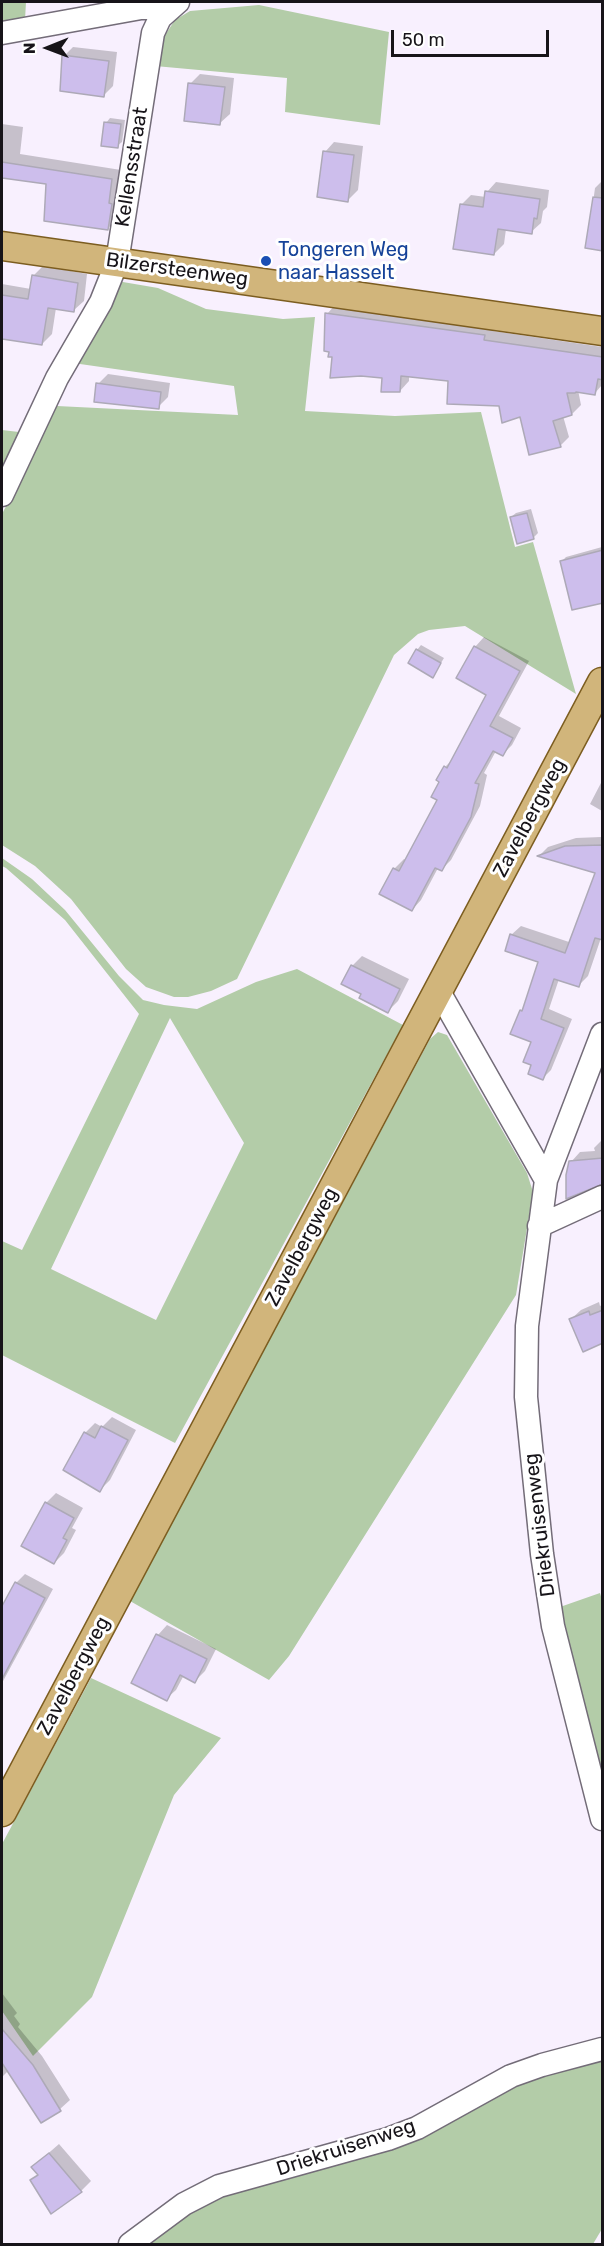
<!DOCTYPE html>
<style>
body{margin:0}
#map{position:relative;width:604px;height:2246px;overflow:hidden;background:#f8f0fe;font-family:Rubik,sans-serif}
canvas{display:block}
.frame{position:absolute;inset:0;border:3px solid #171419;pointer-events:none}
.north{position:absolute;left:18px;top:18px;width:60px;height:60px;-webkit-text-stroke:4px #fff;paint-order:stroke;rotate:269deg;font-size:16px;font-weight:700;line-height:24px;text-align:center;color:#171419}
.north::after{content:'';display:block;margin:auto;width:21px;height:27px;background:#171419;clip-path:polygon(50% 0,100% 100%,50% 72%,0 100%)}
.scale{position:absolute;left:391px;top:30px;width:158px;height:27px;box-sizing:border-box;border:3px solid #171419;border-top:0;padding-left:8px;font-size:18px;line-height:21px;white-space:nowrap;color:#171419;-webkit-text-stroke:4px #fff;paint-order:stroke}
</style>
<div id="map">
<canvas width="604" height="2246"></canvas>
<div class="frame"></div>
<div class="north">N</div>
<div class="scale">50 m</div>
</div>
<script>
const c = document.querySelector('canvas').getContext('2d');
c.lineJoin = 'round';
function fill(path, color) { c.fillStyle = color; c.fill(path, 'evenodd'); }
const toPath = rows => new Path2D(rows.map(r => 'M' + r).join(''));
function trace(path, color, width, dash) { c.strokeStyle = color; c.lineWidth = width; c.lineCap = dash ? 'butt' : 'round'; c.setLineDash(dash || []); c.stroke(path); }
function label(font, color, halo, rows, align = 'center') {
  c.font = font + ' Rubik,sans-serif'; c.lineWidth = 6; c.setLineDash([]); c.textBaseline = 'middle'; c.strokeStyle = halo; c.fillStyle = color; for (const [text, x, y, turn = 0] of rows) {
    c.save(); c.translate(x, y); c.rotate((+turn || 0) * Math.PI / 180); c.textAlign = isNaN(turn) ? turn : align; if (halo) c.strokeText(text, 0, 0); c.fillText(text, 0, 0); c.restore();
  }
}
fill(toPath([
 [2,2,26,2,25,20,2,23],
 [259,5,389,32,380,125,285,112,287,78,155,66,161,41,175,20,190,11],
 [117,281,158,288,206,309,283,319,315,317,305,411,395,416,481,412,515,547,533,542,576,694,465,626,429,630,418,634,394,655,237,979,211,991,188,997,174,997,146,987,126,969,71,899,35,866,2,845,2,514,57,406,238,415,234,386,73,363],
 [2,430,19,432,2,474],
 [2,858,32,879,65,910,119,976,143,1000,164,1005,197,1009,256,982,297,969,403,1025,175,1443,2,1355,2,1241,22,1250,139,1014,65,920,6,868,2,866],
 [170,1018,244,1143,156,1320,51,1269],
 [438,1032,447,1035,527,1173,533,1192,516,1295,289,1656,269,1680,130,1601,430,1039],
 [600,1593,602,1600,602,1780,560,1607],
 [91,1678,221,1738,174,1795,92,1997,33,2056,2,2011,2,1844],
 [602,2058,602,2229,593,2244,145,2244,194,2206,524,2081]
]), '#b3cca8');
fill(toPath([
 [73,47,117,52,113,86,104,95,64,56],
 [200,74,234,78,230,114,220,123,190,84],
 [110,118,125,120,122,142,117,146,106,123],
 [2,124,23,127,20,154,121,170,118,219,108,228,48,183,2,177],
 [334,142,363,146,358,190,348,200,325,152],
 [602,181,602,249,587,247,595,188],
 [496,182,549,190,547,207,543,211,541,223,531,232,506,229,504,244,494,254,461,205,471,195,486,197,487,192],
 [43,266,87,274,84,301,74,310,56,308,52,334,42,344,2,338,2,284,31,289,33,276],
 [336,304,493,327,493,331,602,347,602,385,595,393,578,390,581,405,572,414,563,416,569,437,560,446,521,415,450,380,409,376,409,381,400,391,384,377,333,356,327,314],
 [108,374,170,383,168,397,158,407,98,384],
 [531,509,538,533,533,538,511,517,516,513],
 [602,547,602,588,561,562,566,557],
 [484,637,529,661,499,716,521,728,512,745,503,754,496,751,484,773,487,775,480,806,451,860,441,870,438,868,421,900,412,910,394,869,404,859,406,860,439,799,445,767,454,758,488,695,458,677,475,647],
 [421,645,444,658,433,676,417,650],
 [602,781,602,811,590,804],
 [601,837,602,935,588,976,579,985,559,979,549,1009,572,1019,551,1070,542,1079,533,1041,521,1011,525,1007,540,961,511,935,521,926,569,942,597,872,540,855,548,847,576,838],
 [362,956,409,979,398,1001,388,1011,363,993,352,966],
 [602,1140,602,1182,571,1162,580,1152,595,1151,594,1148],
 [599,1302,600,1306,602,1305,602,1342,571,1319,581,1310],
 [112,1417,136,1430,110,1480,100,1490,85,1433,95,1423,102,1427],
 [56,1493,83,1508,72,1528,76,1530,64,1553,54,1563,46,1503],
 [25,1574,53,1589,2,1683,2,1609,16,1583],
 [167,1625,216,1649,205,1671,195,1681,184,1675,176,1690,166,1699,133,1682,158,1635],
 [2,1993,17,2013,14,2016,20,2024,18,2027,42,2056,70,2100,60,2109,42,2121,8,2071,2,2077],
 [59,2144,91,2181,81,2191,52,2211,36,2164]
]), '#0003');
const building = toPath([
 [62,55,109,61,104,97,60,91,62,55],
 [188,83,225,87,220,125,184,121,188,83],
 [104,122,121,124,118,148,101,146,104,122],
 [323,151,354,155,348,202,317,197,323,151],
 [2,162,112,179,109,203,112,204,108,230,44,221,46,184,2,178,2,162],
 [485,191,540,199,537,219,534,218,532,234,498,229,494,255,453,249,460,204,483,207,485,191],
 [593,197,603,198,603,251,585,248,593,197],
 [32,275,78,283,74,312,48,308,42,345,2,339,2,295,28,299,32,275],
 [325,313,485,335,484,340,603,357,603,380,598,379,595,395,576,392,575,393,567,393,572,415,553,421,561,447,529,455,520,417,502,423,499,406,447,404,448,381,401,376,400,392,381,392,382,378,361,376,330,378,332,357,328,357,329,352,324,351,325,313],
 [96,383,161,392,159,409,94,402,96,383],
 [527,513,534,539,517,544,510,517,527,513],
 [603,550,603,603,572,610,560,561,603,550],
 [474,646,520,671,490,726,513,738,503,756,493,751,475,783,479,784,471,817,442,871,435,868,412,911,379,894,393,868,399,871,437,800,431,797,439,782,436,780,444,766,447,768,486,695,456,678,474,646],
 [416,649,441,663,433,678,408,663,416,649],
 [603,845,603,940,595,938,579,987,554,979,541,1019,564,1028,543,1080,528,1074,531,1065,523,1062,531,1042,510,1034,520,1010,522,1011,538,962,505,951,510,934,565,953,595,873,537,856,565,846,603,845],
 [351,965,400,989,388,1013,359,998,361,994,341,984,351,965],
 [603,1158,603,1184,566,1199,566,1175,569,1161,603,1158],
 [603,1310,603,1343,583,1352,569,1319,589,1311,590,1315,603,1310],
 [101,1426,128,1440,100,1492,63,1470,84,1432,95,1438,101,1426],
 [45,1502,74,1518,63,1538,67,1540,54,1564,21,1546,45,1502],
 [15,1582,45,1598,2,1679,2,1606,15,1582],
 [156,1634,207,1659,195,1683,180,1675,167,1701,131,1683,156,1634],
 [2,2029,33,2065,61,2111,41,2123,2,2063,2,2029],
 [49,2153,82,2192,51,2214,30,2180,38,2175,31,2167,49,2153]
]);
fill(building, '#cdbeec');
trace(building, '#ada9b7', 1.5);
const minor = toPath([
 [2,33,141,8,171,7],
 [2,495,57,378,101,302,117,262,153,33,160,18,178,2],
 [438,990,546,1180],
 [602,1034,546,1180,527,1326,526,1397,542,1554,553,1626,602,1819],
 [539,1226,602,1197],
 [130,2244,184,2204,219,2186,388,2139,417,2128,511,2076,542,2065,602,2049]
]);
const major = toPath([
 [2,246,602,331],
 [2,1812,602,682]
]);
trace(minor, '#736c78', 25);
trace(major, '#7c5d20', 31);
trace(minor, '#fff', 22);
trace(major, '#d1b57b', 28);
for (const [x, y, r, color] of [
 [266,261,6,"#1a4fb4"]
]) { const dot = new Path2D(); dot.arc(x, y, r, 0, 2 * Math.PI); c.fillStyle = color; c.fill(dot); trace(dot, '#fff', 2); }
label('20px', '#171419', '#fff', [
 ["Kellensstraat",132,167,-81],
 ["Bilzersteenweg",177,270,8],
 ["Zavelbergweg",530,818,-62],
 ["Zavelbergweg",302,1247,-62],
 ["Driekruisenweg",540,1525,-97],
 ["Zavelbergweg",74,1676,-62],
 ["Driekruisenweg",346,2148,-18]
]);
label('20px', '#164399', '#fff', [
 ["Tongeren Weg",278,250],
 ["naar Hasselt",278,273]
], 'left');
</script>
